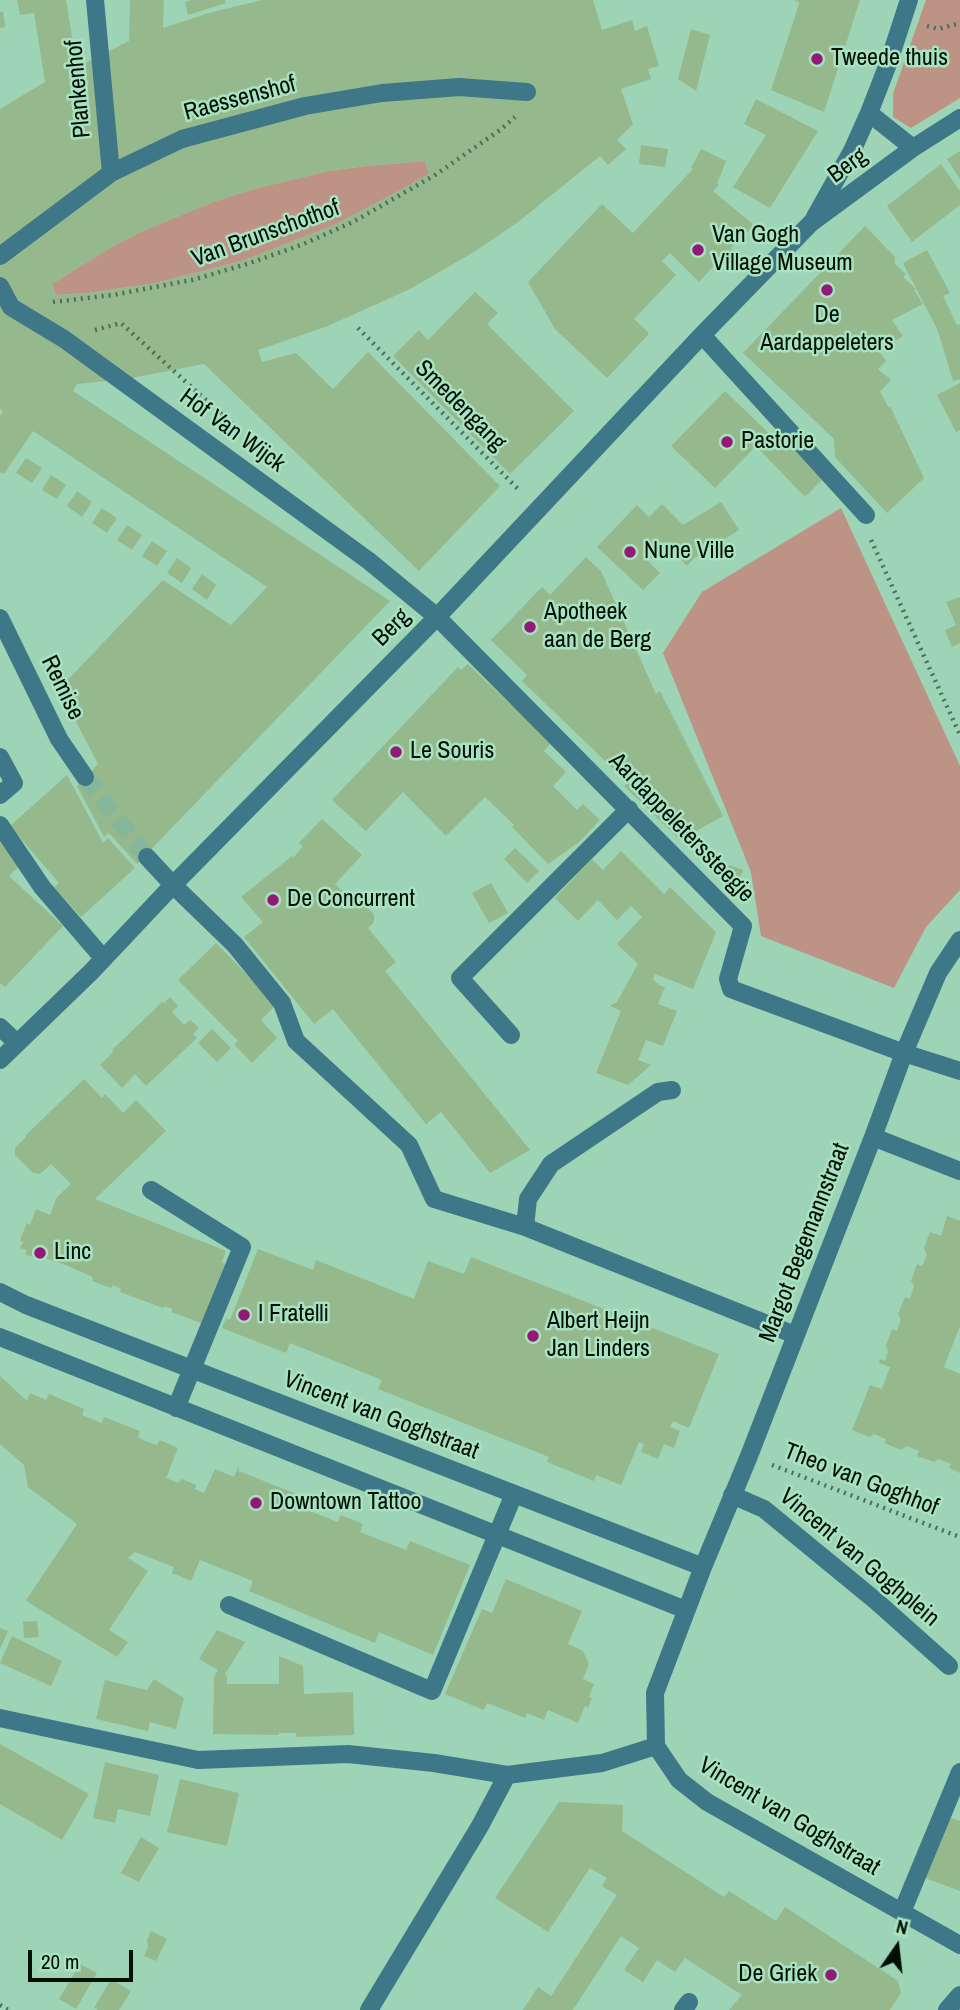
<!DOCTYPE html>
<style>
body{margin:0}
#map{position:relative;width:960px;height:2010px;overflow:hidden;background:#9cd4b5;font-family:"Archivo Narrow",sans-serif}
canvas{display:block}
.north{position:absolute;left:862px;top:1912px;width:70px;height:70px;-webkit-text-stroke:5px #a9e2c1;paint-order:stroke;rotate:14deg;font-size:19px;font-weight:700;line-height:28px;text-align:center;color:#001006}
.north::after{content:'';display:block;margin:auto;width:24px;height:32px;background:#001006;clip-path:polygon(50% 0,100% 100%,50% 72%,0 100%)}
.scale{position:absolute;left:28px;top:1950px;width:105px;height:32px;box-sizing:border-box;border:4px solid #001006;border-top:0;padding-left:9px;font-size:21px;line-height:24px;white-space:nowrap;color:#001006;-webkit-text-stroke:5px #a9e2c1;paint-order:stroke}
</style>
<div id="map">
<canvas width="960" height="2010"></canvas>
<div class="north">N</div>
<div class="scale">20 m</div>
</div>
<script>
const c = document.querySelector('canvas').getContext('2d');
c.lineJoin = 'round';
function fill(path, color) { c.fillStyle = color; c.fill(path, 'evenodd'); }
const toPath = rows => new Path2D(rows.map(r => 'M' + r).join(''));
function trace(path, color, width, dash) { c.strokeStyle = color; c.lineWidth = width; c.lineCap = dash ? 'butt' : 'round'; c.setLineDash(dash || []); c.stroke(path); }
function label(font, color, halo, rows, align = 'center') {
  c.font = font + ' "Archivo Narrow",sans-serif'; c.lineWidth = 5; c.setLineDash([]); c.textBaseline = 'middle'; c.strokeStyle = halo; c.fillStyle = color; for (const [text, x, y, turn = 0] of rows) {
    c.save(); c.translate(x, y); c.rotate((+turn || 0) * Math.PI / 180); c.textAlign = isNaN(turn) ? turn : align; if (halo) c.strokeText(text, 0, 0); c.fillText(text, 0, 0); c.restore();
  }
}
fill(toPath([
 [926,0,960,0,960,98,911,128,893,117,893,94],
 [425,161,429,174,401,190,334,225,245,260,156,283,88,293,56,295,52,284,105,251,140,232,213,202,250,190,328,171,366,166],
 [841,508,960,766,960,890,926,927,894,988,761,936,751,872,663,653,702,592]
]), '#bc9385');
fill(toPath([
 [17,0,66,0,77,67,129,41,130,0,164,0,163,28,209,13,262,0,593,0,602,30,632,20,635,31,647,26,659,66,648,69,651,79,621,89,633,124,617,140,626,149,608,165,600,156,518,222,474,252,410,289,328,326,258,350,262,362,296,353,333,389,368,352,500,486,419,571,204,364,127,379,77,384,73,391,390,601,137,864,109,833,104,837,77,786,98,764,59,689,163,580,231,625,267,587,33,431,4,474,0,472,0,416,3,411,0,409,0,109,45,82,34,13,20,15],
 [425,161,429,174,401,190,334,225,245,260,156,283,88,293,56,295,52,284,105,251,140,232,213,202,250,190,328,171,366,166],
 [192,0,225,0,226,3,188,15,185,2],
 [794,0,860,0,824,112,771,90,799,4,799,2],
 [3,11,5,27,0,28,0,12],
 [691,29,710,35,696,91,678,79],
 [756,99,818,131,770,208,733,187,766,135,744,124],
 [641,145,668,149,665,167,639,164],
 [701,149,726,161,717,184,719,185,713,191,754,225,731,248,733,251,723,260,721,258,699,282,670,253,662,261,676,275,634,319,648,332,648,335,607,378,555,329,528,282,602,204,633,233,693,169,691,168],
 [960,151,960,179,947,159],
 [941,164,960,191,960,205,912,242,887,206],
 [865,226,895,257,895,264,906,274,903,277,916,289,914,290,923,304,892,320,903,336,879,351,886,361,878,369,891,380,880,392,889,408,890,406,924,478,887,513,835,457,834,439,743,353],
 [927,250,950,293,943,296,957,325,960,324,960,379,953,381,938,331,903,263],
 [475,292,498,313,487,324,574,411,510,474,393,356,419,330,428,340],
 [960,383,960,430,956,432,937,395],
 [725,391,780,444,784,439,823,479,805,497,756,446,715,488,671,446],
 [26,458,42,468,32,483,16,473],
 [51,475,66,485,57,499,42,490],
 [77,491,92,502,82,517,67,506],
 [721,502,739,530,694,558,687,566,665,544,648,561,660,573,643,590,597,547,637,505,649,517,662,504,683,525],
 [102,508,117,518,107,533,92,523],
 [127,525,142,535,132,550,117,540],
 [152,541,167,551,157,566,142,556],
 [586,557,601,571,656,694,660,691,723,816,680,840,624,786,628,783,522,681,527,675,491,640,542,587,550,595],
 [177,558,191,568,182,583,167,573],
 [202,574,216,585,207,600,192,589],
 [960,597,960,643,952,647,945,630,956,625,946,602],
 [468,664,551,743,544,751,566,772,553,786,577,810,583,804,600,820,579,842,548,864,512,827,514,825,485,797,446,836,403,792,366,831,332,800,458,667,461,670],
 [67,775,103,843,108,838,135,868,81,917,54,887,59,883,10,826],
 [322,819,362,855,335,884,349,897,355,897,374,914,374,922,368,928,396,962,385,971,530,1150,490,1173,441,1112,426,1124,333,1009,314,1024,244,937,263,922,241,897,292,856,293,858,303,846,299,843],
 [0,840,20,865,9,876,63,926,5,987,0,983],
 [515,848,539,871,527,883,504,859],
 [621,851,664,894,670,887,716,932,693,989,655,974,653,979,659,985,665,987,658,1004,677,1011,663,1046,646,1040,638,1060,651,1065,628,1085,596,1073,621,1011,610,1006,617,1002,638,964,617,944,642,917,631,906,617,920,598,900,578,921,555,898,592,859,603,870],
 [729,865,743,870,738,885,723,879],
 [491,883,508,913,489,923,472,893],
 [216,943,260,988,275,1006,261,1020,277,1038,252,1063,234,1044,238,1041,178,980],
 [170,997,178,1006,172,1012,184,1025,190,1020,199,1028,193,1034,197,1038,146,1086,135,1074,122,1088,100,1065,113,1052,112,1050,162,1002,164,1003],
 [212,1029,231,1048,217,1062,198,1043],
 [84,1079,102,1098,105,1094,123,1113,136,1100,166,1131,95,1199,226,1251,222,1262,225,1264,201,1323,171,1312,173,1309,164,1306,163,1308,120,1292,121,1289,113,1285,111,1288,92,1281,93,1277,63,1264,44,1258,43,1261,25,1254,27,1250,20,1248,23,1242,20,1241,22,1235,27,1223,30,1225,36,1209,50,1215,57,1197,71,1184,51,1164,40,1174,33,1173,15,1155,15,1148,26,1137,25,1136],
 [947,1216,960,1221,960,1326,944,1367,960,1374,960,1473,949,1468,951,1464,939,1459,934,1462,917,1456,919,1451,907,1446,901,1450,884,1443,886,1439,874,1434,869,1437,852,1430,870,1385,882,1389,890,1367,879,1363,880,1359,885,1361,888,1351,886,1346,892,1329,897,1331,901,1319,898,1314,905,1297,910,1299,914,1286,911,1281,917,1264,922,1266,927,1255,924,1248,930,1232,941,1236],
 [258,1249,313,1270,316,1260,414,1299,428,1261,464,1274,471,1257,719,1354,689,1428,673,1421,670,1427,680,1431,674,1448,664,1444,658,1459,641,1452,644,1444,639,1442,621,1485,596,1475,594,1481,547,1462,549,1457,378,1389,382,1380,290,1343,286,1353,222,1328,226,1318,230,1320],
 [0,1376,27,1401,30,1393,46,1400,49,1394,84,1409,82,1415,102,1423,104,1417,140,1431,138,1437,148,1442,157,1445,160,1440,178,1448,166,1478,178,1483,182,1479,196,1485,195,1489,204,1493,215,1469,234,1477,239,1465,239,1471,296,1494,292,1504,338,1522,341,1515,363,1524,360,1532,406,1550,410,1541,470,1565,433,1655,379,1632,375,1643,249,1591,253,1581,200,1560,191,1581,172,1573,174,1567,135,1552,128,1558,148,1571,109,1630,128,1642,117,1657,28,1602,26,1600,77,1524,28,1487,24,1465,0,1444],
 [506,1579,582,1611,568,1644,583,1651,589,1664,583,1679,594,1684,589,1697,592,1698,588,1708,585,1706,578,1723,548,1710,544,1720,527,1713,525,1718,487,1703,484,1710,445,1694,482,1609,492,1613],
 [37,1621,39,1637,24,1638,23,1622],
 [0,1628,8,1631,0,1649],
 [217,1630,245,1642,225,1674,227,1676,227,1684,279,1684,279,1656,303,1666,304,1694,353,1692,354,1735,296,1737,296,1733,279,1733,279,1735,213,1734,214,1677,218,1670,199,1659],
 [12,1636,62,1661,51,1686,0,1663],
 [154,1679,184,1698,176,1729,150,1722,148,1731,96,1719,105,1680,147,1690],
 [0,1744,89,1794,62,1840,0,1804],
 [105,1762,159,1775,150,1816,118,1809,115,1823,93,1818],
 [180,1779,239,1793,227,1846,167,1832],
 [559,1802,623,1805,622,1831,724,1897,729,1891,776,1921,785,1907,898,1981,901,1993,890,2010,729,2010,742,1995,685,1958,675,1972,657,1960,643,1982,624,1970,639,1948,621,1936,573,2010,523,2010,538,1987,551,1996,617,1895,602,1886,607,1878,590,1868,548,1932,495,1898],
 [948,1817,960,1821,960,1891,925,1878],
 [141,1837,159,1848,139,1882,121,1873],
 [151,1931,167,1939,156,1961,144,1956,148,1947,147,1940],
 [80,1964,97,1973,76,2009,59,1999],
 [111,1979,131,1991,119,2010,98,2010,94,2008]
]), '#95b98c');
trace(toPath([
 [85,777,147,857]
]), '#85b79b', 18, [18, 9]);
trace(toPath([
 [927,26,938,29,960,23],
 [53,302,113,295,192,280,247,264,301,245,353,222,435,175,500,130,515,117],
 [358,328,520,491],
 [95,330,121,323,240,431],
 [871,540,960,735],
 [772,1465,960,1537],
 [0,2005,8,2010]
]), '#4b6f5b', 4.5, [2, 5]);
trace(toPath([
 [95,0,111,173],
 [869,113,913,148],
 [815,217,852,151,869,113,888,64,909,0],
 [0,256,111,173,182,139,305,106,382,93,459,87,527,92],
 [0,286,11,307,64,339,369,561,437,617,743,926,728,979,731,989,904,1053,960,1071],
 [702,335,866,515],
 [0,618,59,739,85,777],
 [0,757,14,783,0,795],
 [0,825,42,887,103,958],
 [147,857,173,885,235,945,282,1003,296,1041,409,1145,434,1199,525,1227,795,1335],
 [960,940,938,973,904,1053,873,1137,749,1456,703,1567,655,1693,656,1746,679,1780,707,1802,960,1945],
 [0,1027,17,1043],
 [511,1035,460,978,629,809],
 [0,1060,91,972,173,885,437,617,702,335,811,223,913,148,960,118],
 [873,1137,960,1171],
 [151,1190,242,1247,176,1408],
 [525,1227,528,1199,551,1164,658,1092,672,1090],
 [0,1292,26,1305,703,1567],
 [0,1337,686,1610],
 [732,1495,764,1509,876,1601,949,1666],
 [229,1605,432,1691,514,1494],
 [0,1718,198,1760,348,1754,434,1763,507,1775,602,1763,656,1746],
 [902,1912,960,1772],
 [369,2010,480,1826,507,1775],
 [683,2010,689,2002],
 [947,2010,960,1995]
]), '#3d7788', 18);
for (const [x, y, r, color] of [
 [817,59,7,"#921977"],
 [698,250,7,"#921977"],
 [827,290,7,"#921977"],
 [727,442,7,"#921977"],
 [630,552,7,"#921977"],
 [530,627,7,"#921977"],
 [396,752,7,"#921977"],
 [273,900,7,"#921977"],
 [40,1253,7,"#921977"],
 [244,1315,7,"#921977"],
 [533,1336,7,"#921977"],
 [256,1503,7,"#921977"],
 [831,1975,7,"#921977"]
]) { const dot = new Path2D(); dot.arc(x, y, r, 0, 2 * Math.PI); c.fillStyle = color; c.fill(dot); trace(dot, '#a9e2c1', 2.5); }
label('24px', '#001006', '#a9e2c1', [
 ["Tweede thuis",831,59],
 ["Van Gogh",712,236],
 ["Village Museum",712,264],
 ["De",827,316,"center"],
 ["Aardappeleters",827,344,"center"],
 ["Pastorie",741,442],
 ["Nune Ville",644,552],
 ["Apotheek",544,613],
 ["aan de Berg",544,641],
 ["Le Souris",410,752],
 ["De Concurrent",287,900],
 ["Linc",54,1253],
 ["I Fratelli",258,1315],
 ["Albert Heijn",547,1322],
 ["Jan Linders",547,1350],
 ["Downtown Tattoo",270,1503],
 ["De Griek",817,1975,"right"]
], 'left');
label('24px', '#001006', '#a9e2c1', [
 ["Plankenhof",79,89,-95],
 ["Raessenshof",240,99,-15],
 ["Berg",848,166,-36],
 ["Van Brunschothof",266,234,-20],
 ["Smedengang",460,406,45],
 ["Hof Van Wijck",232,431,36],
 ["Berg",392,628,-45],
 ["Remise",62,688,64],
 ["Aardappeleterssteegje",681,828,46],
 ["Margot Begemannstraat",805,1243,-69],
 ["Vincent van Goghstraat",381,1416,21],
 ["Theo van Goghhof",861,1480,21],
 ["Vincent van Goghplein",859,1558,40],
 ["Vincent van Goghstraat",789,1817,31]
]);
</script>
